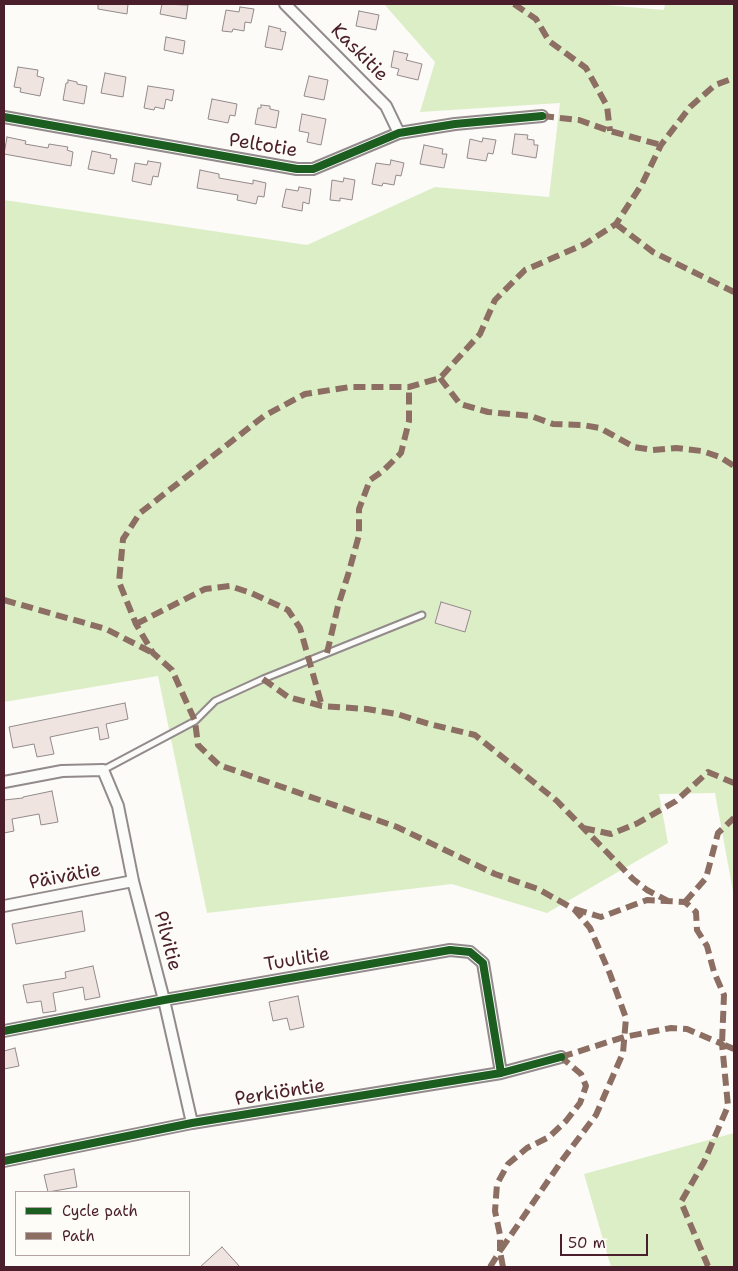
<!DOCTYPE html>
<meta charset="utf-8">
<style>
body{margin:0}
#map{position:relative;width:738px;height:1271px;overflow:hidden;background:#fcfbf8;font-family:"Shantell Sans",sans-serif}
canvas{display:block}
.frame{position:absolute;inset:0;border:5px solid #4a1f2b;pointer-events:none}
.legend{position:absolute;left:15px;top:1191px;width:175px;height:65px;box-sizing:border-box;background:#fdfcf7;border:1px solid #b5a4a5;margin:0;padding:6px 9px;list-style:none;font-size:15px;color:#4a1f2b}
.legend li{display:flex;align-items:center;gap:10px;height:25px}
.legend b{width:25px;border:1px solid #b5a4a5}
.scale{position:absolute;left:560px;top:1234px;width:88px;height:22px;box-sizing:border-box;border:2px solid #4a1f2b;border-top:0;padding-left:6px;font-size:15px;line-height:18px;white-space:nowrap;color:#4a1f2b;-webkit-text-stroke:4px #fdfcf7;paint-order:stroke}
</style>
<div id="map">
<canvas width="738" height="1271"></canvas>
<div class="frame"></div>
<ul class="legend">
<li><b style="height:6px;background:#1b5e20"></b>Cycle path</li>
<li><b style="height:6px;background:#8d6e63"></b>Path</li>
</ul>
<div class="scale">50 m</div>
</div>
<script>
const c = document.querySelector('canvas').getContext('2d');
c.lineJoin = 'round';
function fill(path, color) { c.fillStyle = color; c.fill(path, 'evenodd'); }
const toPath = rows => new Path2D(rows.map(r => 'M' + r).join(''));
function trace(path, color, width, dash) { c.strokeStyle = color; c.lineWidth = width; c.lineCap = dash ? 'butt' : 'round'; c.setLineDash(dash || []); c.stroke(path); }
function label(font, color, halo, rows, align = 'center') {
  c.font = font + ' "Shantell Sans",sans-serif'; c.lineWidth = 4.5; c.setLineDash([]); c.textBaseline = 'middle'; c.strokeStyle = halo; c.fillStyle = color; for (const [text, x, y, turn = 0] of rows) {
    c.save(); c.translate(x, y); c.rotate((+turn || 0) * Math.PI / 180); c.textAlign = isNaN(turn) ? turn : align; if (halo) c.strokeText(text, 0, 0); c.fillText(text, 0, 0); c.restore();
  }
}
fill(toPath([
 [384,4,595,4,664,10,665,4,734,4,734,897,715,793,659,794,668,843,547,913,452,884,207,913,158,676,4,702,4,200,307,245,435,187,549,197,560,103,420,112,435,62],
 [734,1133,734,1267,611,1267,584,1174]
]), '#dceec6');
const building = toPath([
 [98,4,128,4,127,14,98,9,98,4],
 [162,4,188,5,186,19,160,14,162,4],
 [240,7,254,9,251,23,245,22,244,31,233,29,232,32,222,31,226,10,239,12,240,7],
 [359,11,379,15,376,30,356,26,359,11],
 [269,26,281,29,280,31,286,32,282,50,265,47,269,26],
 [166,37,185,41,183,54,164,50,166,37],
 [394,51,408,54,406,60,422,64,418,80,397,75,399,69,391,67,394,51],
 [18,67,38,70,37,76,44,78,40,96,20,92,21,88,14,87,18,67],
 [105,73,126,77,123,97,101,93,105,73],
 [309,76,328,80,324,100,304,96,309,76],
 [68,80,77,82,77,84,87,86,84,104,63,100,66,83,68,83,68,80],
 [148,86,174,90,172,101,166,99,164,109,155,107,154,110,144,108,148,86],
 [212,99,237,104,235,116,230,115,228,123,208,119,212,99],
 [261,105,270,106,270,109,279,111,276,128,255,124,258,108,261,108,261,105],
 [302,114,326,119,321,145,307,142,309,133,299,131,302,114],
 [515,134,528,135,527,139,534,140,534,145,538,145,536,158,512,154,515,134],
 [7,137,26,141,25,144,48,148,49,144,68,147,67,150,73,152,71,166,4,154,7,137],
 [483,138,496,140,493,154,488,153,486,161,467,158,470,139,482,142,483,138],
 [424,145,443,149,442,154,447,154,444,168,420,164,424,145],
 [92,151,111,155,110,158,117,159,114,174,88,169,92,151],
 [391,160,404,163,401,176,396,175,394,185,383,183,382,186,372,184,376,163,390,165,391,160],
 [148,161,161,163,158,177,153,176,151,185,132,181,135,163,147,165,148,161],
 [200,170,219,174,219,178,253,184,253,180,266,183,264,197,258,196,256,204,237,200,238,195,197,188,200,170],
 [344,178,355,180,352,200,340,198,340,201,330,200,332,180,343,182,344,178],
 [299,187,311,189,309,204,303,202,302,211,282,207,286,189,298,191,299,187],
 [441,602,471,611,465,632,435,623,441,602],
 [125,703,128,719,106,724,109,738,100,740,98,727,50,737,54,754,37,757,34,744,13,748,9,727,125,703],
 [52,791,58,822,41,825,39,814,12,819,14,831,4,833,4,800,23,798,23,797,52,791],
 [82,911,85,931,16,944,12,924,82,911],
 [93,966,100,997,85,1000,83,987,53,993,56,1011,43,1013,41,1001,27,1003,23,985,66,978,65,972,93,966],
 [298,996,304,1027,290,1030,287,1018,273,1021,269,1002,298,996],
 [15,1048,19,1066,4,1069,4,1051,15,1048],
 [74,1169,77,1187,48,1192,44,1175,74,1169],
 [222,1247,240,1267,200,1267,222,1247]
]);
fill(building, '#f0e4e0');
trace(building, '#928a8b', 1);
const lane = toPath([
 [103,770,195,721,215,701,263,679,422,615]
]);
const street = toPath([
 [285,4,386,106,399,133],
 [4,117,297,169,313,169,399,133,455,124,542,116],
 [4,782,62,771,103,770,118,806,133,881,164,1000,192,1123],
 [4,906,133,881],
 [4,1031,164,1000,450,950,470,952,483,963,501,1073],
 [4,1161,192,1123,501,1073,561,1057]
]);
trace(lane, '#928a8b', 9);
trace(street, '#928a8b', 14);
trace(lane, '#fbfbf9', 5);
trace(street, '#fbfbf9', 10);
trace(toPath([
 [514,4,536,19,549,41,586,68,607,106,610,131],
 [542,116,579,120,610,131,661,145],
 [616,224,653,252,734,292],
 [440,378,460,404,488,412,531,416,553,424,583,425,600,428,634,447,653,450,676,448,702,451,720,457,734,466],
 [4,600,106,629,153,653],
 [136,624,205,589,230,586,251,593,288,610,300,628,322,706],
 [327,653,338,606,348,575,359,535,359,509,370,480,383,471,401,453,409,421,409,387],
 [263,679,288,697,322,706,367,709,397,714,429,724,475,735,557,801,633,879,647,890,672,903],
 [583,828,611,834,636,824,676,801,708,772,734,783],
 [685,902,706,878,718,833,734,818],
 [575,909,601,917,647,900,685,902,696,912,697,930,707,946,714,972,724,995,722,1044,734,1049],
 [561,1057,624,1037,671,1028,687,1029,722,1044,728,1106,704,1162,681,1202,708,1266,710,1267],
 [490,1267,500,1251,500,1235,495,1211,497,1184,508,1164,527,1148,549,1137,566,1121,580,1103,586,1086,581,1074,561,1057],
 [503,1267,500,1251,563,1159,596,1115,623,1053,626,1018,610,974,590,928,574,909,538,889,495,874,397,827,219,765,198,745,195,721,172,670,153,653,136,624,119,582,123,539,140,513,264,416,305,394,350,387,409,387,440,378,480,334,495,300,525,270,585,244,616,224,642,184,661,145,690,107,715,85,734,78]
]), '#8d6e63', 6, [12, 6]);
trace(toPath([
 [4,117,297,169,313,169,399,133,455,124,542,116],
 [4,1031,164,1000,450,950,470,952,483,963,501,1073],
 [4,1161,192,1123,501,1073,561,1057]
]), '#1b5e20', 8);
label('19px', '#4a1f2b', '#fdfcf7', [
 ["Kaskitie",359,53,45],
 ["Peltotie",263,146,9],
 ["Päivätie",65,877,-11],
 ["Pilvitie",167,941,75],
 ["Tuulitie",297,960,-10],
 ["Perkiöntie",280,1093,-9]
]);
</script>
